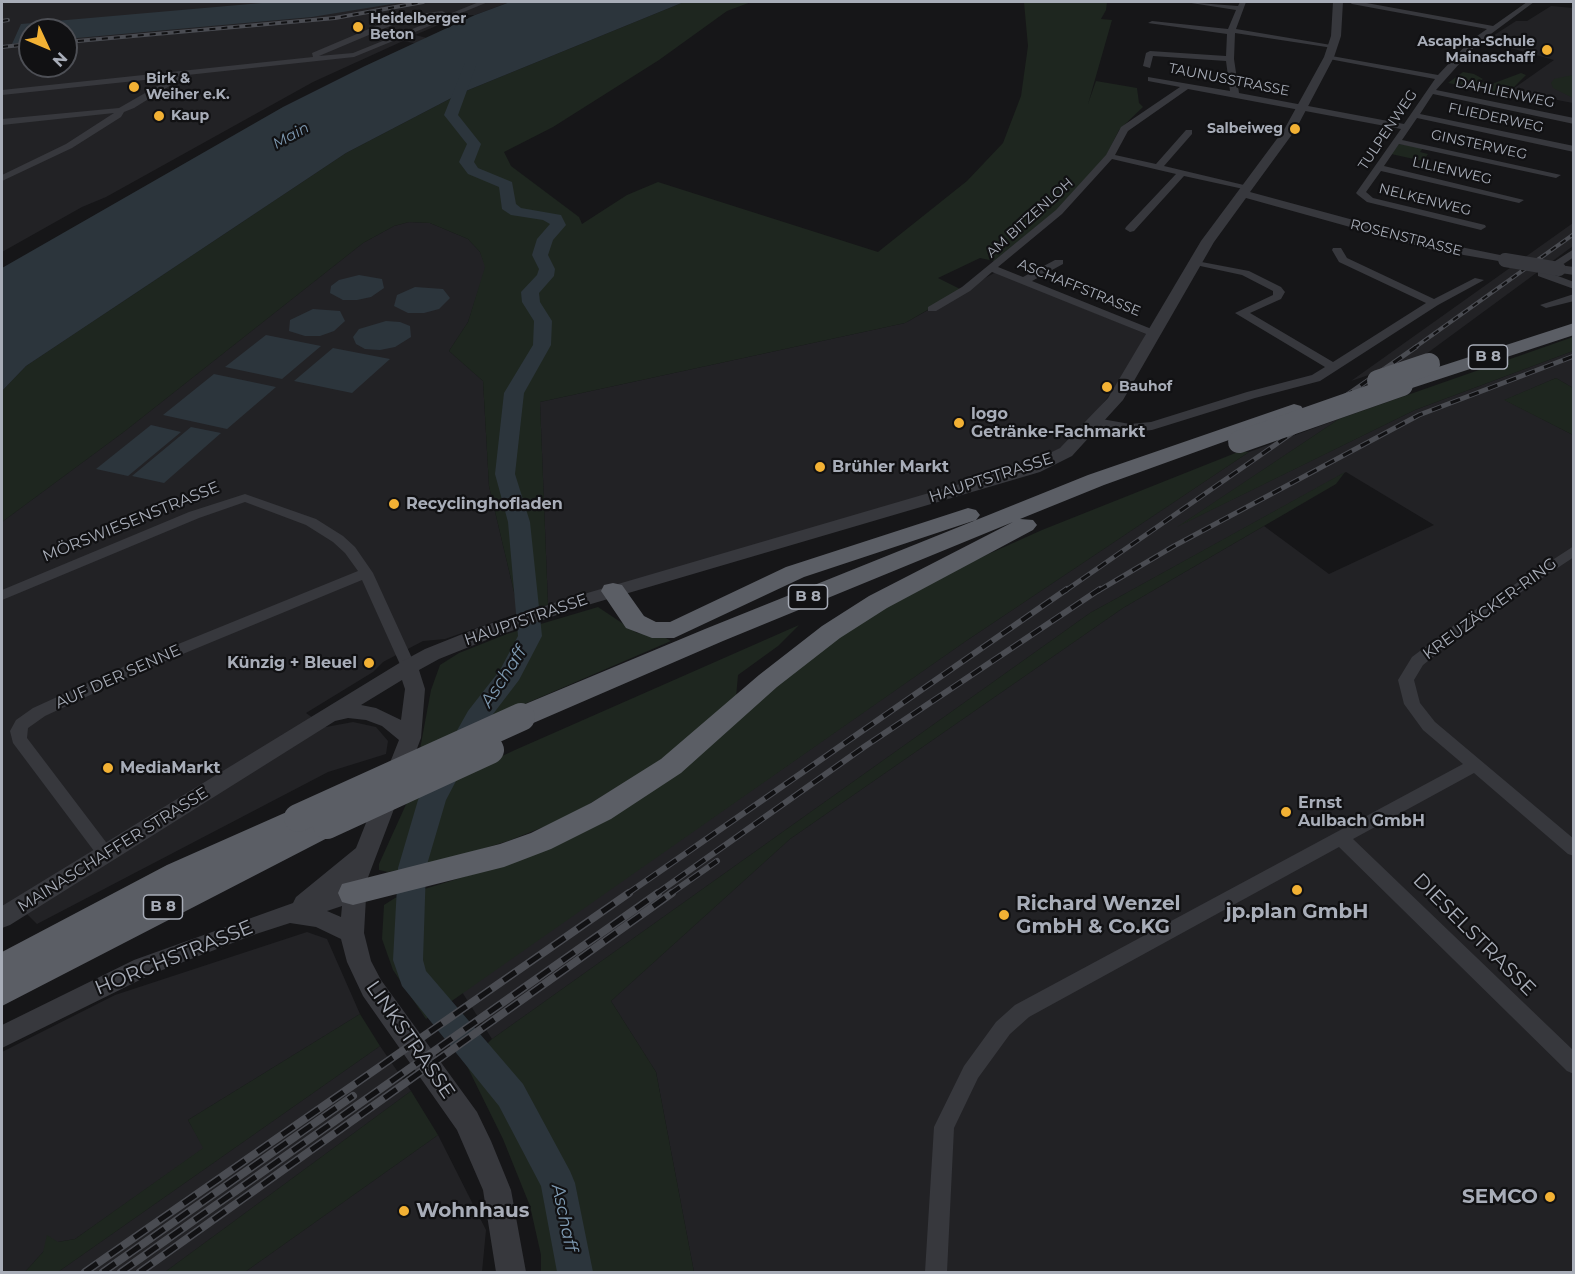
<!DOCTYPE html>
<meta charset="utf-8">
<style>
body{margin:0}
#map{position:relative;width:1575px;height:1274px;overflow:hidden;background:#161618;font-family:Montserrat,sans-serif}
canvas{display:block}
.frame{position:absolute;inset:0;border:3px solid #a8adb8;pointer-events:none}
.north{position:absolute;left:18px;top:18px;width:60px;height:60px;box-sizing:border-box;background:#111113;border:2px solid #4d4f55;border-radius:50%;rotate:134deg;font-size:16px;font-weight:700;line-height:24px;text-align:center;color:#a8adb8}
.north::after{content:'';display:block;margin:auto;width:21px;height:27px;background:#f2b134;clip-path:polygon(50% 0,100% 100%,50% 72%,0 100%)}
</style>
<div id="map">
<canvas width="1575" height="1274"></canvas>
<div class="frame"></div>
<div class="north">N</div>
</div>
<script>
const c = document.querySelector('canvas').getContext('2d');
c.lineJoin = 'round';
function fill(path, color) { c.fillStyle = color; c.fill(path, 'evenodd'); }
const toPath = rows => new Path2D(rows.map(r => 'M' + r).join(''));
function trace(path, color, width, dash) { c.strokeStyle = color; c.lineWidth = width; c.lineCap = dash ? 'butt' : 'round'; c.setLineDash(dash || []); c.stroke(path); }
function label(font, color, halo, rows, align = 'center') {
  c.font = font + ' Montserrat,sans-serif'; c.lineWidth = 4.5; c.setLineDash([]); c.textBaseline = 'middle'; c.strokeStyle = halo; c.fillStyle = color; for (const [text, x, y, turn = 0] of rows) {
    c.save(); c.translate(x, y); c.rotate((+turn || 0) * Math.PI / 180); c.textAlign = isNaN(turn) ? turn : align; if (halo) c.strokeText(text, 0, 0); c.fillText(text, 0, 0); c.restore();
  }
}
fill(toPath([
 [2,2,510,2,475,15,465,15,450,20,415,35,431,39,419,44,403,41,313,82,106,197,82,207,2,252],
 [30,30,66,30,66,66,30,66],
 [1551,6,1573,8,1573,103,1510,91,1554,60,1485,41,1516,21,1527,21],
 [409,222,430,223,468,239,480,252,486,267,468,322,449,351,483,381,489,486,519,613,445,639,423,641,383,662,373,672,306,713,326,727,353,722,376,727,388,741,386,754,328,772,37,924,15,902,2,910,2,522,125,431,363,243,394,226],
 [1573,223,1573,246,1422,357,1351,381],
 [996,272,1146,334,1121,381,1074,439,1042,460,827,526,548,605,540,402,905,323],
 [1573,351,1573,388,1556,378,1505,400,1573,435,1573,1272,694,1272,656,1072,611,1001,790,839,1123,608,1264,526,1329,574,1434,525,1346,472,1090,613,492,1039,462,992,966,641,1249,452,1339,419,1182,524,1415,410],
 [307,932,327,939,360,1014,188,1120,204,1148,75,1239,58,1242,43,1252,25,1272,2,1272,2,1052,115,995],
 [380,1046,411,1091,165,1272,58,1272],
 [438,1135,486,1230,482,1272,245,1272]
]), '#222225');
fill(toPath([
 [684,2,751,2,727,11,659,60,553,127,504,152,511,166,579,217,582,224,627,195,658,182,878,252,967,181,1003,143,1021,96,1028,46,1024,2,1107,2,1106,10,1101,19,1112,20,1088,104,1096,81,1137,88,1139,103,1143,107,1119,130,1106,156,1056,211,994,261,980,258,938,278,962,290,905,323,540,402,548,605,519,613,489,486,483,381,449,351,468,322,485,267,480,252,468,239,430,223,409,222,394,226,363,243,125,431,2,522,2,391,26,366,346,153,461,93],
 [1463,72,1474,74,1483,79,1480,81,1489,85,1521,73,1526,75,1507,94,1448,83],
 [1573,75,1573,98,1553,88,1551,83,1554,79],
 [1399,144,1423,148,1420,152,1428,154,1423,161,1391,154],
 [1573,337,1573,351,1415,410,1177,527,1339,419],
 [1556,378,1573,388,1573,435,1504,400],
 [1238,452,1249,452,966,641,426,1019,393,970,382,939,384,905,395,898,519,860,856,622,953,570,1042,530],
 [1345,472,1336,484,1123,608,790,839,611,1001,656,1072,694,1272,541,1272,541,1255,530,1206,503,1139,466,1064,492,1039,1090,613],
 [598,607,637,633,660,635,671,641,420,749,431,690,440,665,459,653,507,634],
 [799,625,778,646,738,675,736,697,673,751,641,773,566,818,508,841,439,862,388,872,379,870,379,864,408,800,515,750],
 [360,1014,380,1046,58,1272,25,1272,43,1252,47,1235,58,1242,75,1239,203,1148,188,1120],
 [411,1091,438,1135,245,1272,165,1272]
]), '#1e261f');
fill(toPath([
 [273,2,404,2,312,17,66,39,66,30,30,30,30,42,12,44,21,24],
 [510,2,684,2,461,93,346,153,26,366,2,391,2,268,283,107,365,66,475,15],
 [359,275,382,279,384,288,371,297,357,300,343,300,330,293,331,286,339,280],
 [415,287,443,289,450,298,439,309,424,313,408,313,394,306,397,295],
 [313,309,340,311,345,321,334,331,320,336,305,336,289,331,290,320],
 [386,321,400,322,410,326,411,337,395,347,380,350,365,349,356,344,353,337,359,329],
 [266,335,321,346,282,379,225,367],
 [333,348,390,359,352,393,294,381],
 [214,374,276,387,227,429,163,415],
 [151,425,181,432,128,476,96,469],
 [191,427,221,433,164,483,132,476]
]), '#2c353c');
fill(toPath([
 [471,59,477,63,458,115,481,144,474,162,478,168,512,182,516,204,521,208,561,215,566,225,553,240,548,255,555,269,554,276,539,293,540,302,552,321,551,345,524,393,515,474,530,522,542,636,519,680,487,722,446,800,426,868,423,960,426,971,523,1084,570,1171,575,1183,593,1272,557,1272,541,1186,499,1106,402,986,393,960,398,868,418,800,468,711,500,670,518,636,508,522,495,474,504,393,533,345,534,321,522,302,521,292,537,275,539,269,532,255,537,239,550,224,543,220,511,215,502,209,499,187,468,174,459,162,467,144,444,115,465,63,471,59]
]), '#2c353c');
fill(toPath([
 [479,2,488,2,354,57,178,76,179,80,134,108,124,112,121,117,72,148,2,181,2,175,66,144,114,113,2,125,2,119,119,108,173,77,2,95,2,90,313,57,312,53,397,17,442,11,446,13,402,21,319,56,353,53,479,2],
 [1185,2,1238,6,1240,2,1246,2,1236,29,1337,46,1333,48,1235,33,1234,59,1239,93,1404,124,1435,79,1329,59,1326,59,1326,55,1438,75,1470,41,1487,29,1352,4,1349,2,1361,2,1493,26,1527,2,1534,2,1476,45,1436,90,1574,118,1574,124,1433,94,1420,114,1574,146,1574,152,1417,118,1402,140,1561,175,1556,178,1399,144,1384,166,1524,200,1519,203,1381,171,1366,192,1373,198,1485,225,1486,227,1481,230,1367,202,1358,195,1356,193,1401,129,1188,89,1128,131,1115,155,1156,164,1186,130,1192,130,1192,134,1164,166,1248,186,1248,190,1184,176,1134,231,1130,232,1125,229,1126,227,1176,174,1112,159,1062,214,998,267,1023,277,1055,260,1063,260,1063,264,1032,281,1159,332,1159,336,1151,336,992,272,970,291,936,311,928,311,928,307,962,287,1056,210,1106,155,1121,127,1180,87,1148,81,1148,77,1230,91,1226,61,1153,56,1150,68,1143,66,1146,53,1150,51,1226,56,1227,34,1148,23,1152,21,1228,29,1236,10,1185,2],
 [1333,248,1341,248,1347,258,1434,299,1475,278,1484,280,1438,305,1320,381,1255,398,1152,430,1130,432,1092,425,1092,419,1096,418,1130,424,1151,422,1247,392,1312,375,1325,367,1235,313,1273,295,1273,291,1242,275,1191,264,1191,260,1249,271,1281,287,1285,292,1281,299,1250,313,1333,362,1426,303,1339,262,1332,250,1333,248],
 [1574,249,1574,257,1550,273,1574,282,1574,289,1538,276,1538,272,1574,249],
 [1574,294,1574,301,1546,308,1540,305,1574,294],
 [245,494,316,519,343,536,355,547,373,573,416,667,413,671,403,671,362,580,144,670,45,716,28,728,27,738,115,854,112,859,106,861,100,859,13,743,10,731,16,720,33,708,134,662,358,571,345,553,333,542,306,525,245,502,199,518,7,598,2,600,2,590,189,512,245,494],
 [1574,546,1574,557,1479,620,1423,665,1414,680,1420,703,1435,722,1574,839,1574,856,1568,854,1474,773,1353,839,1574,1051,1574,1074,1567,1071,1339,847,1029,1017,1010,1034,978,1078,954,1128,947,1272,925,1272,934,1127,964,1066,996,1022,1015,1005,1463,764,1423,730,1404,704,1398,680,1412,657,1469,614,1574,546]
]), '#37383d');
fill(toPath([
 [1333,2,1343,2,1341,36,1334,57,1296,129,1250,192,1431,241,1510,257,1510,263,1429,249,1246,198,1214,242,1123,400,1072,456,1040,472,574,609,494,637,439,659,419,670,425,689,421,738,367,880,364,933,371,961,381,980,477,1112,491,1141,511,1190,526,1272,496,1272,483,1190,457,1130,363,996,347,962,341,939,316,927,290,923,256,934,152,974,2,1048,2,1025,134,960,293,903,296,897,356,848,399,740,382,726,366,720,348,718,335,721,10,925,2,928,2,906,401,662,425,649,480,627,560,601,1028,464,1060,448,1108,398,1201,241,1285,128,1324,57,1331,36,1333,2],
 [402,680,405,689,401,720,376,708,361,705,402,680],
 [342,906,341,917,327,911,342,906],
 [1559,265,1574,267,1574,275,1554,272,1554,266,1559,265]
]), '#37383d');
fill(toPath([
 [1574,323,1574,335,1409,389,1402,391,1395,389,1392,385,1395,381,1574,323],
 [1294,404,1301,406,1304,410,1301,414,1104,485,1020,519,1033,520,1037,525,1033,530,887,608,840,638,777,687,681,773,611,819,551,849,504,867,353,905,342,902,338,893,342,884,500,844,531,833,591,803,661,759,759,675,822,626,869,596,1013,522,723,641,531,724,521,727,511,724,507,717,511,710,705,629,1088,475,1294,404],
 [968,508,976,510,980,515,976,520,804,577,674,638,652,638,626,628,601,591,604,585,613,583,622,585,644,616,656,622,670,622,786,567,968,508],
 [298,807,308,810,312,819,327,814,337,817,342,825,337,833,2,1006,2,952,167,865,298,807]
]), '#5b5e65');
const railFar3 = toPath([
 [2,21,8,20],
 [66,42,335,18,423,2],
 [2,47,30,44],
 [1414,348,1574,234]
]);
const railFar2 = toPath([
 [1065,591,1416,347],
 [1098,591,1174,546,1419,415,1574,356]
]);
const railFar1 = toPath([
 [627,894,1067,589],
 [656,894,864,747,1100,589],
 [670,894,717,861]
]);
const rail = toPath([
 [85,1272,629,893],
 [103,1272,353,1096],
 [121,1272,658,893],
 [140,1272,672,893]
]);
trace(railFar3, '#4a4c52', 4);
trace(railFar2, '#4a4c52', 5);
trace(railFar1, '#4a4c52', 6);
trace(rail, '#4a4c52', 8);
trace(railFar3, '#111113', 2, [6]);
trace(railFar2, '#111113', 3, [10]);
trace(railFar1, '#111113', 4, [12]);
trace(rail, '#111113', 5, [15]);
trace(toPath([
 [1505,260,1559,269]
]), '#37383d', 14);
trace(toPath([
 [1378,381,1429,364],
 [1239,442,1402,385]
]), '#5b5e65', 22);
trace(toPath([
 [298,818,521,717],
 [327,825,490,750]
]), '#5b5e65', 28);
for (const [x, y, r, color] of [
 [358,27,6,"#f2b134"],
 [1547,50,6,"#f2b134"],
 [134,87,6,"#f2b134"],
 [159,116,6,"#f2b134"],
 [1295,129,6,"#f2b134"],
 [1107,387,6,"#f2b134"],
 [959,423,6,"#f2b134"],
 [820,467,6,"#f2b134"],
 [394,504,6,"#f2b134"],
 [369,663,6,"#f2b134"],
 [108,768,6,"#f2b134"],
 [1286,812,6,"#f2b134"],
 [1297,890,6,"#f2b134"],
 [1004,915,6,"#f2b134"],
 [1550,1197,6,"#f2b134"],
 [404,1211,6,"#f2b134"]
]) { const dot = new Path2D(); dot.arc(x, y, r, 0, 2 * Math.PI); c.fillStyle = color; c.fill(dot); trace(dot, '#111113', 2); }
label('bold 14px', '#a8adb8', '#111113', [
 ["Heidelberger",370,19],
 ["Beton",370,35],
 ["Ascapha-Schule",1535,42,"right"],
 ["Mainaschaff",1535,58,"right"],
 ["Birk &",146,79],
 ["Weiher e.K.",146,95],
 ["Kaup",171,116],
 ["Salbeiweg",1283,129,"right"],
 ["Bauhof",1119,387]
], 'left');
label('14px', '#a8adb8', '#111113', [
 ["TAUNUSSTRASSE",1229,80,11],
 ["DAHLIENWEG",1505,93,12],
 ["FLIEDERWEG",1496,118,12],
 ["TULPENWEG",1388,130,-56],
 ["GINSTERWEG",1479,145,12],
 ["LILIENWEG",1452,171,13],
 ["NELKENWEG",1425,200,14],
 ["AM BITZENLOH",1030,218,-42],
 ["ROSENSTRASSE",1406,238,14],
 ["ASCHAFFSTRASSE",1079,288,22]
]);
label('italic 15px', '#7f9bb3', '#111113', [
 ["Main",291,136,-29]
]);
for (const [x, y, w] of [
 [1488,357,39],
 [808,597,39],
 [163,907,39]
]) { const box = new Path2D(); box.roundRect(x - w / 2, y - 12, w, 24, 4.5); c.fillStyle = '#111113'; c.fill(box); trace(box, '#a8adb8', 1.5); }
label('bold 15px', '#a8adb8', null, [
 ["B 8",1488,357],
 ["B 8",808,597],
 ["B 8",163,907]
]);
label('bold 16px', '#a8adb8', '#111113', [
 ["logo",971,414],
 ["Getränke-Fachmarkt",971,432],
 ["Brühler Markt",832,467],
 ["Recyclinghofladen",406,504],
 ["Künzig + Bleuel",357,663,"right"],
 ["MediaMarkt",120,768],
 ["Ernst",1298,803],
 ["Aulbach GmbH",1298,821]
], 'left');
label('16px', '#a8adb8', '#111113', [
 ["HAUPTSTRASSE",991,478,-18],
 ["MÖRSWIESENSTRASSE",131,522,-22],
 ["KREUZÄCKER-RING",1490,609,-36],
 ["HAUPTSTRASSE",526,620,-19],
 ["AUF DER SENNE",118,677,-24],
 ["MAINASCHAFFER STRASSE",113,850,-32]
]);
label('italic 18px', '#7f9bb3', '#111113', [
 ["Aschaff",504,677,-57],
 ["Aschaff",564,1218,78]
]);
label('bold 20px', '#a8adb8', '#111113', [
 ["Richard Wenzel",1016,904],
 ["GmbH & Co.KG",1016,927],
 ["jp.plan GmbH",1297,912,"center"],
 ["SEMCO",1538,1197,"right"],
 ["Wohnhaus",416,1211]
], 'left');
label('20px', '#a8adb8', '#111113', [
 ["DIESELSTRASSE",1474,935,45],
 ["HORCHSTRASSE",174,958,-22],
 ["LINKSTRASSE",410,1040,55]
]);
</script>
